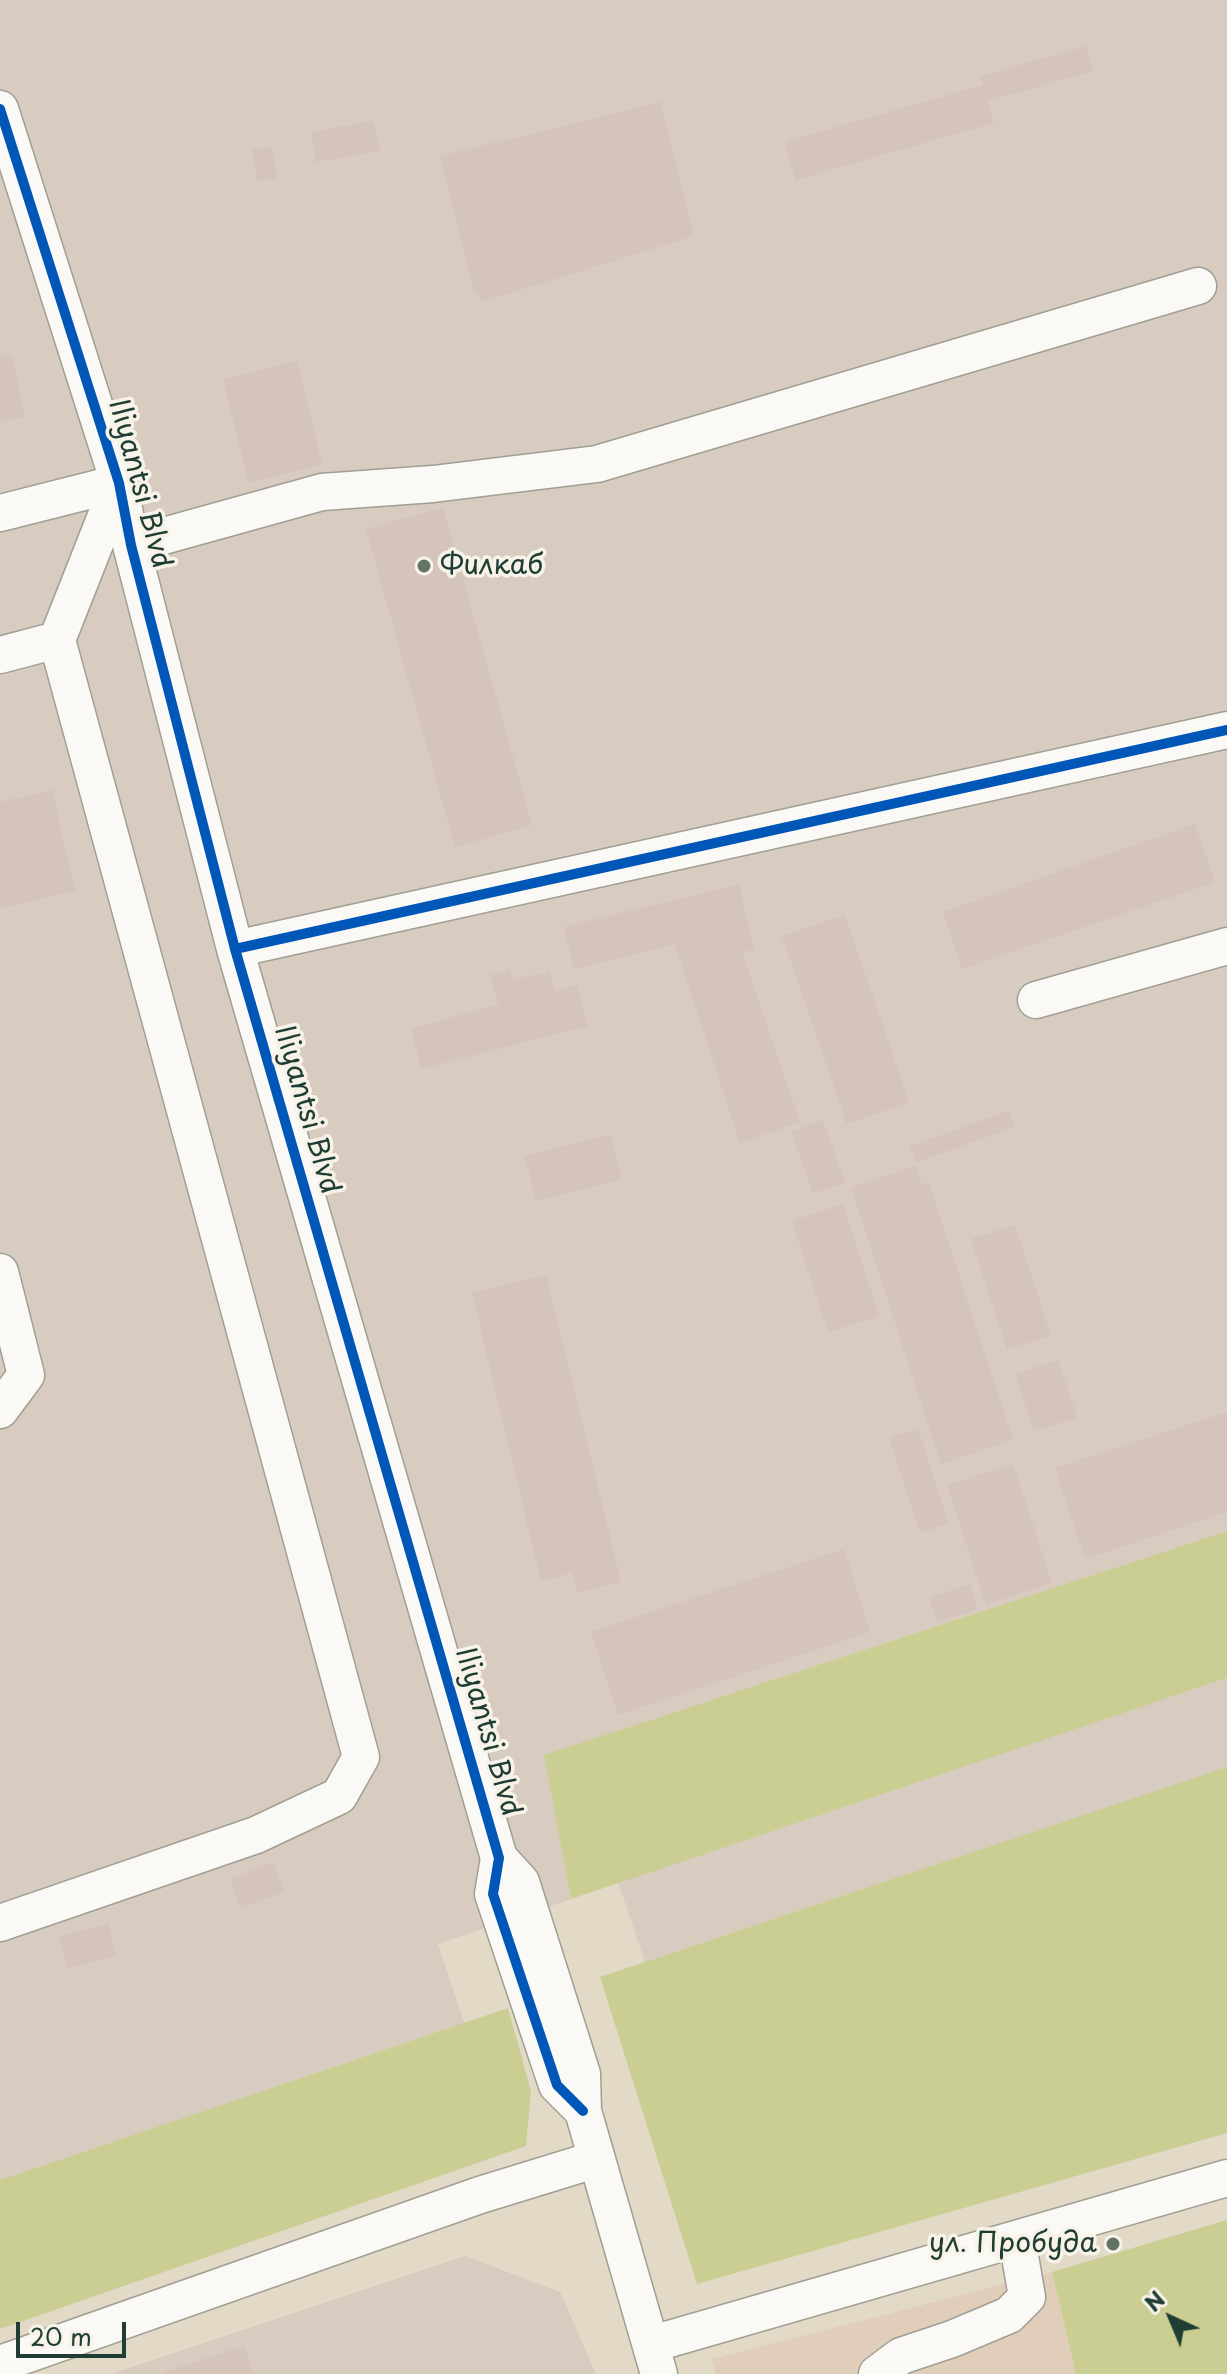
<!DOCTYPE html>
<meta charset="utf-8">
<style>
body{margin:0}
#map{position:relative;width:1227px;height:2374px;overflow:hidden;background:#e2d9c6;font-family:"Playpen Sans",sans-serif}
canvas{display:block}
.north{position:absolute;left:1131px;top:2278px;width:80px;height:80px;-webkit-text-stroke:6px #f7f3e8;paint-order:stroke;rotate:316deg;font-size:22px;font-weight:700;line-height:32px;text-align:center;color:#1f3d34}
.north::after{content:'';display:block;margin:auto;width:28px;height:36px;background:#1f3d34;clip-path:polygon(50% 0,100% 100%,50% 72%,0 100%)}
.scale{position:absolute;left:16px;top:2322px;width:110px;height:36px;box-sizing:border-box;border:4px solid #1f3d34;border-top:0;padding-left:10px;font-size:24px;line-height:28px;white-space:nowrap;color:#1f3d34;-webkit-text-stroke:6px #f7f3e8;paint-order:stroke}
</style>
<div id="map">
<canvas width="1227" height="2374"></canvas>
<div class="north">N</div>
<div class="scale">20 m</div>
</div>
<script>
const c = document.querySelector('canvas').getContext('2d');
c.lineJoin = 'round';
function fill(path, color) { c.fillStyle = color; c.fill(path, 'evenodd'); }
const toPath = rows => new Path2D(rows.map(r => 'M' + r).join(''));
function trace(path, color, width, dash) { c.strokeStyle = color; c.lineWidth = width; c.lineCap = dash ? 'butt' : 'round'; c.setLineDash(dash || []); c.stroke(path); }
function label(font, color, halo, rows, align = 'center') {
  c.font = font + ' "Playpen Sans",sans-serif'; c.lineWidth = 7; c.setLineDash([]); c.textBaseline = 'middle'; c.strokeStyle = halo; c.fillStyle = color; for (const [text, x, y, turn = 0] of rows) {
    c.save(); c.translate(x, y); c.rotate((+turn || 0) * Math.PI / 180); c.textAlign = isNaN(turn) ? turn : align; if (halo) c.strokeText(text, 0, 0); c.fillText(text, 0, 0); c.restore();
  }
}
fill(toPath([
 [1052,2272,1076,2374,716,2374,712,2359]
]), '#e0cdba');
fill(toPath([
 [0,0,1227,0,1227,1531,545,1755,571,1899,438,1944,464,2023,0,2180],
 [1227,1678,1227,1767,645,1962,618,1882],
 [465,2256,560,2292,596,2374,111,2374]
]), '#d8cbc0');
fill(toPath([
 [1227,1531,1227,1678,571,1899,544,1755],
 [1227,1767,1227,2133,697,2284,600,1977],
 [508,2008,531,2091,526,2146,0,2329,0,2180],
 [1227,2220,1227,2374,1076,2374,1052,2272]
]), '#cbce92');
fill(toPath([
 [1086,46,1093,71,988,101,994,123,795,180,785,142,983,85,981,76],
 [661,102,694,236,484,301,473,290,440,156],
 [374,121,380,151,316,162,311,132],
 [272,147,277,178,257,181,252,150],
 [11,353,25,416,0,422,0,356],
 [297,361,322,464,249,483,223,380],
 [443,508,532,825,455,847,366,529],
 [52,790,75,891,0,908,0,802],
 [1195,824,1215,882,962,969,943,912],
 [739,884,754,950,742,952,800,1122,740,1143,675,944,574,969,564,927],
 [845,915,909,1102,847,1124,782,936],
 [510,970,512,980,550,971,554,991,577,985,588,1026,421,1069,411,1028,498,1005,490,975],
 [1009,1111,1015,1127,916,1162,910,1146],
 [823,1120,845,1183,813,1193,791,1132],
 [610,1134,622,1179,536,1201,525,1156],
 [916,1166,922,1185,929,1183,1013,1440,941,1464,851,1187],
 [843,1204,879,1316,828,1332,792,1221],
 [1015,1225,1051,1336,1007,1349,971,1239],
 [546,1275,621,1582,577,1593,572,1573,541,1581,472,1293],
 [1058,1360,1077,1417,1034,1432,1015,1374],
 [1227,1412,1227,1512,1085,1559,1055,1468],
 [918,1428,948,1523,920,1533,889,1438],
 [1013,1464,1052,1583,986,1605,947,1485],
 [844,1549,870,1632,618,1715,591,1632],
 [970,1584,978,1609,937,1622,929,1598],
 [273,1862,284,1892,240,1908,230,1879],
 [109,1924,116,1956,67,1968,59,1936],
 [244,2346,254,2374,162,2374,162,2373]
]), '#d4c4ba');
const minor = toPath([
 [0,109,119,483,131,545,235,949,499,1858,493,1894,557,2085,583,2111],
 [0,513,119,483],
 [131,545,322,492,433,484,597,464,1198,286],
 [0,655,57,640],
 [235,949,1227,730],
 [1036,1000,1227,946],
 [0,1272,26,1375,0,1410],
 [499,1858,521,1882,582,2074,583,2111,659,2374],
 [0,1923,256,1835,339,1796,361,1757,57,640,119,483],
 [652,2344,1227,2178],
 [0,2364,480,2195,597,2159],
 [877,2374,901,2356,952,2339,1009,2315,1027,2297,1017,2239]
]);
trace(minor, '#a09f93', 39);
trace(minor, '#fbf9f6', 36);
trace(toPath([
 [0,109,119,483,131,545,235,949,499,1858,493,1894,557,2085,583,2111],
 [235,949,1227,730]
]), '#0057b8', 10);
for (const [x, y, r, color] of [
 [424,566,8,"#637467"],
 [1113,2244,8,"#637467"]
]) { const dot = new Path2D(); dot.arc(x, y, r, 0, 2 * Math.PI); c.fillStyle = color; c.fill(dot); trace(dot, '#f7f3e8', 3); }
label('28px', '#1f3d34', '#f7f3e8', [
 ["Iliyantsi Blvd",139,484,75],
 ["Iliyantsi Blvd",306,1110,74],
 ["Iliyantsi Blvd",487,1732,74]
]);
label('28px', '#1f3d34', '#f7f3e8', [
 ["Филкаб",440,566],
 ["ул. Пробуда",1097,2244,"right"]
], 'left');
</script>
